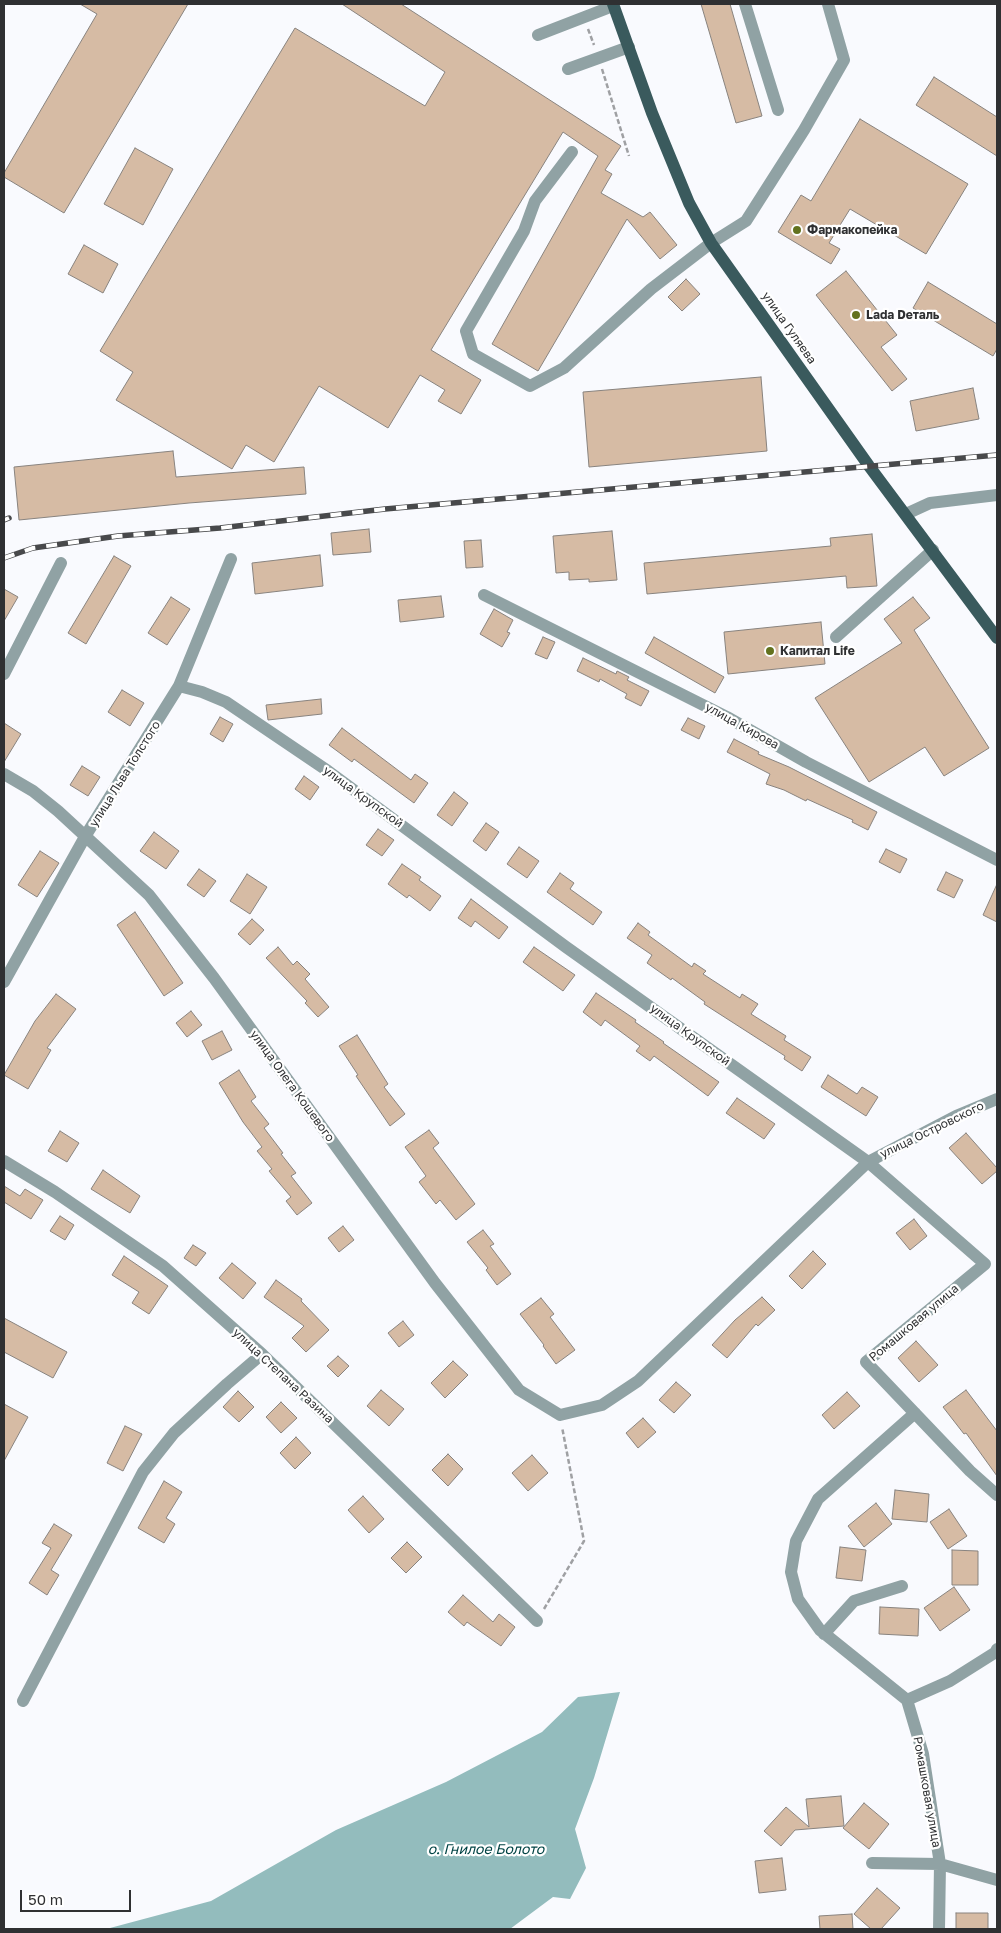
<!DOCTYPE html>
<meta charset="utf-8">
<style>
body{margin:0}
#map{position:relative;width:1001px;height:1933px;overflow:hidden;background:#f9fafe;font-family:"Golos Text",sans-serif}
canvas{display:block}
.frame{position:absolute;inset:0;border:5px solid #2f3032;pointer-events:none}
.scale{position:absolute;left:20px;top:1890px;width:111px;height:22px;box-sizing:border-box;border:2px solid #2f3032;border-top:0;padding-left:6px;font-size:15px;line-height:18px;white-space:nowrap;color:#2f3032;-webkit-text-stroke:4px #fff;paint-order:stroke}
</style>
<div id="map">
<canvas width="1001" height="1933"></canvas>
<div class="frame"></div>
<div class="scale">50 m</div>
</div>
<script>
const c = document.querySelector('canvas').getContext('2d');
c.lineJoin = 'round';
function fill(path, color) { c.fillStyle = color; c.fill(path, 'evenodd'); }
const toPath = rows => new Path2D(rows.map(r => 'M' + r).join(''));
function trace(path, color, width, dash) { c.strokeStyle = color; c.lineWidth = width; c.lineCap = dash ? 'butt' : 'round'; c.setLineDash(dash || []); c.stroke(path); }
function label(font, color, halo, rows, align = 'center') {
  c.font = font + ' "Golos Text",sans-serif'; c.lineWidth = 4.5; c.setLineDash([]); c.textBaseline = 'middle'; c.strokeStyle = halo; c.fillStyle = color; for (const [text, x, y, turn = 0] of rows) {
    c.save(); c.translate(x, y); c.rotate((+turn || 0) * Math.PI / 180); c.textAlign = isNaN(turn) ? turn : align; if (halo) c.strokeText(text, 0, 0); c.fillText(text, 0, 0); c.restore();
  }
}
fill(toPath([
 [620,1692,594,1778,575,1829,586,1868,570,1899,553,1897,510,1929,92,1929,110,1928,211,1901,336,1830,446,1782,542,1732,578,1697]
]), '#93bcbd');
const building = toPath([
 [80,4,188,4,64,213,4,177,4,173,97,14,80,4],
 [342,4,401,4,621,146,605,170,612,174,601,193,643,217,650,212,677,245,660,259,627,219,538,371,492,344,598,156,563,132,431,350,481,380,461,414,438,401,445,390,420,375,388,428,319,386,274,462,246,445,232,469,116,400,133,372,100,351,295,28,425,106,445,72,342,4],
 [701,4,730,4,762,116,736,123,701,4],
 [934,77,997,117,997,156,916,105,934,77],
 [860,119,968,184,926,254,850,209,829,243,840,249,831,264,778,232,801,195,811,201,860,119],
 [135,148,173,169,143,225,104,204,135,148],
 [84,245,118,264,103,293,68,274,84,245],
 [846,271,897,335,881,347,907,379,892,391,816,295,846,271],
 [686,279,700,294,682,311,668,297,686,279],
 [928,282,997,324,997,349,993,356,913,308,928,282],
 [761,377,767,451,589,467,583,392,761,377],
 [973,388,979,419,916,431,910,401,973,388],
 [173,451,176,477,304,467,306,494,189,503,19,520,14,467,173,451],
 [369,529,371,552,333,555,331,533,369,529],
 [612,531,617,580,589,582,589,579,569,580,569,572,556,573,553,536,612,531],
 [872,534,877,586,847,588,846,576,647,594,644,563,831,546,830,538,872,534],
 [481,540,483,567,466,568,464,541,481,540],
 [320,555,323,586,255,594,252,563,320,555],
 [114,556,131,566,86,644,68,633,114,556],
 [4,589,18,597,4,621,4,589],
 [441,596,444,617,400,622,398,600,441,596],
 [171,597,190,609,167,645,148,633,171,597],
 [913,597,930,618,914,630,989,748,944,776,925,747,869,782,815,698,902,643,884,619,913,597],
 [494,609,513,620,507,632,510,633,502,647,480,634,494,609],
 [821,622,825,664,728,674,724,632,821,622],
 [543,637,555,642,547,659,535,654,543,637],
 [654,637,724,677,715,693,645,653,654,637],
 [583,658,616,674,617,671,629,677,627,680,649,691,641,706,625,698,627,694,600,679,599,682,577,671,583,658],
 [122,690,144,703,130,726,108,712,122,690],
 [321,699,322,714,268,720,266,705,321,699],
 [220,717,233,724,223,742,210,734,220,717],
 [688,718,705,726,699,739,681,730,688,718],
 [4,723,21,734,4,762,4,723],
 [342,728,411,780,415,774,428,783,414,803,354,759,352,762,329,745,342,728],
 [734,739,759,752,758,754,789,767,877,812,868,830,852,822,853,820,807,799,806,801,784,790,766,784,770,774,727,752,734,739],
 [82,766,100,777,88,796,70,785,82,766],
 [304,776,319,787,310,800,295,789,304,776],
 [454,792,468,803,452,826,437,815,454,792],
 [486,823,499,832,486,851,473,841,486,823],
 [378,829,394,840,382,856,366,845,378,829],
 [154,832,179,851,166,869,140,851,154,832],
 [519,847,539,861,527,878,507,864,519,847],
 [886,849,907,859,900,873,879,862,886,849],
 [40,851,59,863,37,897,18,885,40,851],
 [402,864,421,877,419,880,441,896,430,911,409,895,407,898,388,884,402,864],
 [199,869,216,881,204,897,187,885,199,869],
 [946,872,963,880,954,898,937,890,946,872],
 [560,873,574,883,570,889,602,912,593,925,547,892,560,873],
 [247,874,267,887,250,914,230,901,247,874],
 [997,884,997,922,983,915,997,884],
 [471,899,508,927,499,939,475,921,471,927,458,918,471,899],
 [135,912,183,983,164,996,117,925,135,912],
 [252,919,264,930,250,945,238,934,252,919],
 [638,923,650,932,648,935,692,967,694,963,706,971,703,974,740,998,742,994,758,1004,751,1014,786,1036,784,1040,811,1057,802,1071,784,1059,785,1056,704,1004,705,1002,672,978,671,980,647,963,652,955,627,938,638,923],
 [278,947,293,965,297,961,310,974,305,979,329,1007,318,1017,305,1003,307,1001,266,958,278,947],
 [534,947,575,975,563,991,523,962,534,947],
 [596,993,636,1020,635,1022,664,1042,663,1043,719,1082,708,1096,654,1056,650,1061,636,1051,640,1046,605,1020,601,1026,583,1012,596,993],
 [56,994,76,1009,47,1048,51,1050,28,1089,4,1075,35,1021,56,994],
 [191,1011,202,1025,187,1037,176,1023,191,1011],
 [222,1031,232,1050,212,1060,202,1041,222,1031],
 [357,1035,388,1084,384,1087,405,1114,390,1126,356,1076,358,1075,339,1046,357,1035],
 [239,1070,256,1097,251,1101,269,1124,264,1128,283,1153,281,1154,296,1173,291,1176,312,1203,297,1215,286,1201,291,1197,269,1171,272,1169,257,1151,262,1147,243,1122,219,1083,239,1070],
 [828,1075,857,1094,862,1087,878,1097,866,1116,821,1087,828,1075],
 [737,1098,775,1124,764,1139,726,1113,737,1098],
 [429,1130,439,1143,433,1148,475,1204,456,1220,440,1200,436,1204,419,1182,426,1176,405,1147,429,1130],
 [60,1131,79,1143,67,1162,48,1151,60,1131],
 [966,1133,997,1168,997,1171,982,1184,949,1148,966,1133],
 [103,1170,140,1196,130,1213,91,1189,103,1170],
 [4,1186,20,1196,25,1189,43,1200,31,1219,4,1202,4,1186],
 [60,1216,74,1225,65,1240,50,1231,60,1216],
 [914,1219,927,1236,910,1250,896,1233,914,1219],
 [343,1226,354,1240,339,1252,328,1238,343,1226],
 [483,1230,494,1244,490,1246,511,1274,497,1285,486,1270,488,1268,467,1242,483,1230],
 [193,1245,206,1253,196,1266,184,1258,193,1245],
 [813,1251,826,1264,802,1289,789,1276,813,1251],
 [124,1256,168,1286,149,1314,132,1303,139,1292,112,1275,124,1256],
 [232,1263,256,1283,243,1299,219,1278,232,1263],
 [276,1280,302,1299,301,1301,329,1330,306,1352,292,1338,304,1326,264,1297,276,1280],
 [762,1297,775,1310,758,1326,756,1324,727,1358,712,1345,735,1320,762,1297],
 [541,1298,554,1314,550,1317,575,1350,556,1364,543,1346,544,1345,520,1314,541,1298],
 [4,1318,67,1352,53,1378,4,1352,4,1318],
 [403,1321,414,1335,399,1347,388,1333,403,1321],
 [916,1341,938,1365,919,1382,898,1358,916,1341],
 [338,1356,349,1366,338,1377,327,1366,338,1356],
 [453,1361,468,1375,445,1398,431,1383,453,1361],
 [676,1382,691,1395,674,1413,659,1400,676,1382],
 [381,1390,404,1409,389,1426,367,1406,381,1390],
 [966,1390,997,1431,997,1476,966,1433,964,1434,943,1407,966,1390],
 [238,1391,254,1407,239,1422,223,1407,238,1391],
 [847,1392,860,1406,834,1429,822,1415,847,1392],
 [281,1402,297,1418,281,1433,266,1417,281,1402],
 [4,1404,28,1417,4,1461,4,1404],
 [643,1418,656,1432,638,1448,626,1433,643,1418],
 [125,1426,142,1434,123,1471,107,1463,125,1426],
 [296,1437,311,1453,295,1469,280,1453,296,1437],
 [448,1454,463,1469,448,1486,432,1470,448,1454],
 [532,1455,548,1473,528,1491,512,1473,532,1455],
 [164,1481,182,1492,166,1518,175,1524,164,1543,138,1528,164,1481],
 [895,1490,929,1494,927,1522,892,1519,895,1490],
 [363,1496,384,1519,369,1533,348,1510,363,1496],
 [876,1503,892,1524,864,1547,848,1526,876,1503],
 [949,1509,967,1536,948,1549,930,1522,949,1509],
 [54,1524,72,1535,51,1570,59,1575,47,1595,29,1583,51,1548,42,1543,54,1524],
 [407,1542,422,1557,406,1573,391,1558,407,1542],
 [840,1547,866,1550,862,1581,836,1578,840,1547],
 [952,1550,978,1551,978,1585,952,1585,952,1550],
 [954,1587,970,1610,940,1631,924,1608,954,1587],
 [463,1595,493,1622,499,1614,515,1627,501,1646,467,1622,464,1626,448,1612,463,1595],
 [880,1607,919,1609,918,1636,879,1634,880,1607],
 [841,1796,844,1826,795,1830,781,1846,764,1831,786,1807,809,1827,806,1799,841,1796],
 [864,1803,889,1824,869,1849,843,1828,864,1803],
 [782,1858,786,1890,759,1893,755,1861,782,1858],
 [877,1888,900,1908,881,1929,871,1929,854,1914,877,1888],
 [956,1913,988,1913,988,1929,956,1929,956,1913],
 [852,1914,853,1929,820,1929,819,1916,852,1914]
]);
fill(building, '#d6bba4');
trace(building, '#88837f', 1);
trace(toPath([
 [588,29,594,45],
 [602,69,629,156],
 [544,1609,584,1541,562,1427]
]), '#9fa0a3', 2.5, [5, 2.5]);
trace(toPath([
 [745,4,778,110],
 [538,35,613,6],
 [568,69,629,47],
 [572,152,535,201,524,231,466,331,473,354,530,386,564,368,651,289,711,243,746,221,804,130,844,60,828,4],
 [906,514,930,503,997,495],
 [484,595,727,717,806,762,997,860],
 [836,637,933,550],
 [4,674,61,563],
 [4,774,33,791,58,811,149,895,214,978,435,1283,519,1390,560,1415,602,1405,638,1381,868,1162,566,947,328,771,226,702,202,692,179,686],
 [4,982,86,835,179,686,231,559],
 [997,1099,956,1116,868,1162,985,1264,866,1362,970,1471,997,1495],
 [4,1161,55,1192,163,1266,262,1354,537,1621],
 [824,1634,854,1601,902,1586],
 [907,1700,820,1630,798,1599,791,1572,796,1541,818,1499,915,1413],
 [23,1701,143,1472,174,1433,227,1384,262,1354],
 [872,1863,940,1864,997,1880],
 [939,1929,940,1864,923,1754,907,1700,950,1681,996,1652,997,1649]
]), '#90a2a4', 12);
trace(toPath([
 [613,4,652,113,689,203,711,243,869,466,997,638]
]), '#3a5a5d', 12);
const rail = toPath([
 [4,520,9,518],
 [4,558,33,548,118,536,220,528,385,509,997,455]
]);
trace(rail, '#48494b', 5.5);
trace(rail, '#fff', 4, [11]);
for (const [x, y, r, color] of [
 [797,230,5,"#63721e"],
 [856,315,5,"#63721e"],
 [770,651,5,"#63721e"]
]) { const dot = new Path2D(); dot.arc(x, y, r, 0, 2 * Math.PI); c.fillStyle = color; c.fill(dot); trace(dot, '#fff', 2); }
label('bold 12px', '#2f3032', '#fff', [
 ["Фармакопейка",807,230],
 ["Lada Dеталь",866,315],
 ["Капитал Life",780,651]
], 'left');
label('12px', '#2f3032', '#fff', [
 ["улица Гуляева",789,328,55],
 ["улица Кирова",742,726,29],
 ["улица Льва Толстого",125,774,-58],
 ["улица Крупской",363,797,36],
 ["улица Крупской",690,1035,36],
 ["улица Олега Кошевого",292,1086,54],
 ["улица Островского",932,1130,-26],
 ["Ромашковая улица",914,1323,-40],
 ["улица Степана Разина",283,1376,43],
 ["Ромашковая улица",927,1792,80]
]);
label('italic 14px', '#004344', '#fff', [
 ["о. Гнилое Болото",486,1850]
]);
</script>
